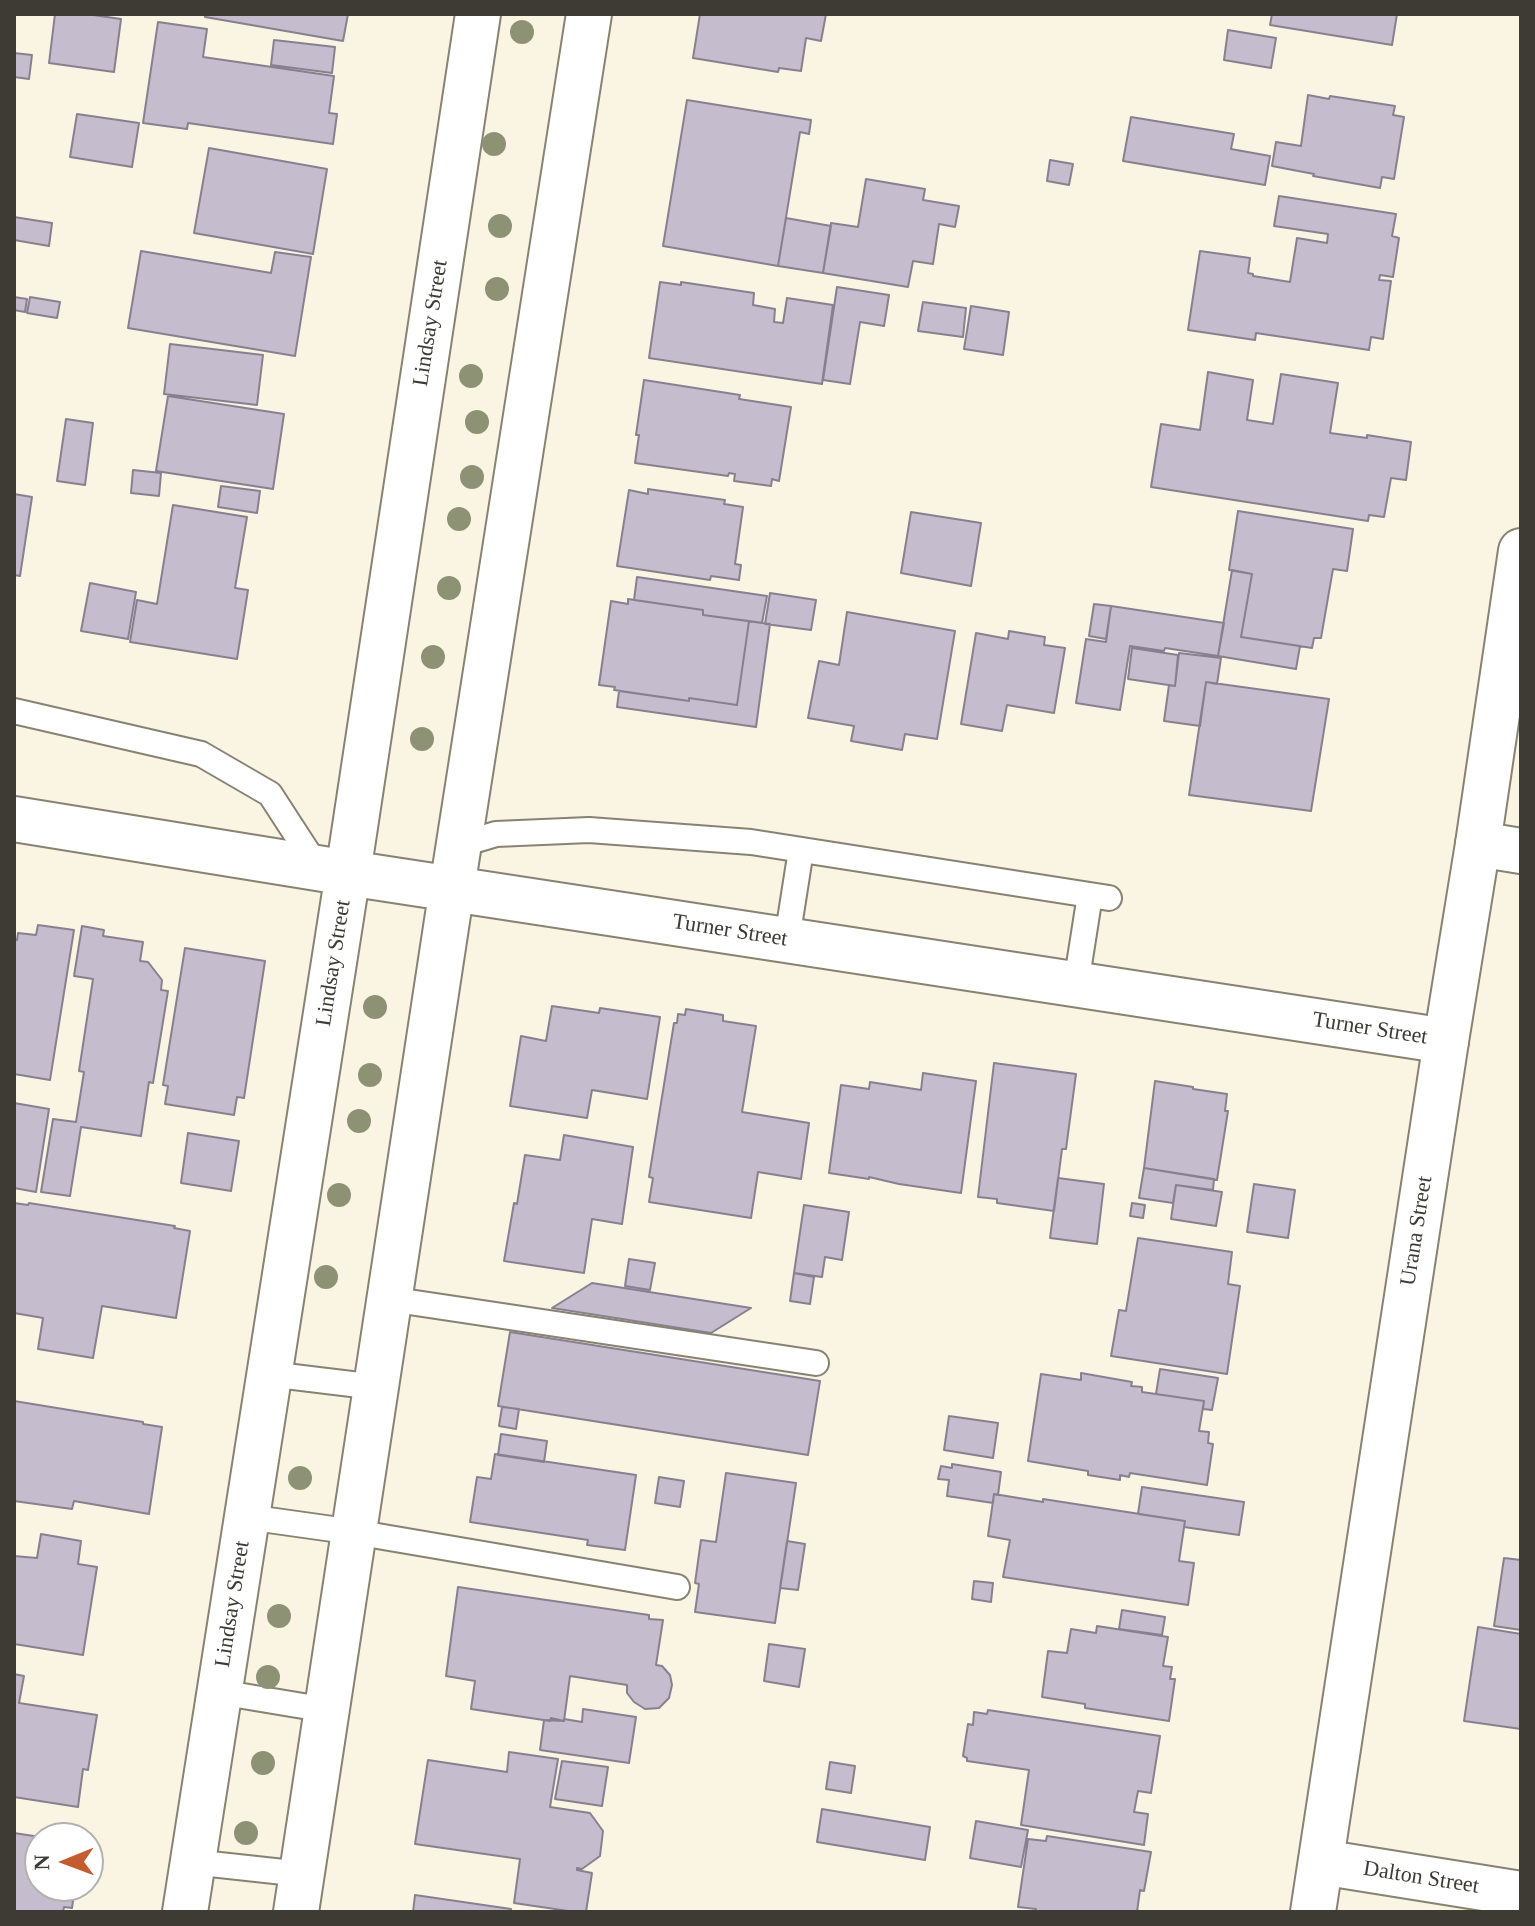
<!DOCTYPE html>
<style>
body{margin:0}
#map{position:relative;width:1535px;height:1926px;overflow:hidden;background:#faf4e2;font-family:"Times New Roman",serif}
canvas{display:block}
.frame{position:absolute;inset:0;border:16px solid #3d3b34;pointer-events:none}
.north{position:absolute;left:24px;top:1822px;width:80px;height:80px;box-sizing:border-box;background:#fff;border:2px solid #b1b1ae;border-radius:50%;rotate:269deg;font-size:22px;font-weight:700;line-height:32px;text-align:center;color:#3d3b34}
.north::after{content:'';display:block;margin:auto;width:28px;height:36px;background:#c35d2f;clip-path:polygon(50% 0,100% 100%,50% 72%,0 100%)}
</style>
<div id="map">
<canvas width="1535" height="1926"></canvas>
<div class="frame"></div>
<div class="north">N</div>
</div>
<script>
const c = document.querySelector('canvas').getContext('2d');
c.lineJoin = 'round';
function fill(path, color) { c.fillStyle = color; c.fill(path, 'evenodd'); }
const toPath = rows => new Path2D(rows.map(r => 'M' + r).join(''));
function trace(path, color, width, dash) { c.strokeStyle = color; c.lineWidth = width; c.lineCap = dash ? 'butt' : 'round'; c.setLineDash(dash || []); c.stroke(path); }
function label(font, color, halo, rows, align = 'center') {
  c.font = font + ' "Times New Roman",serif'; c.lineWidth = 8; c.setLineDash([]); c.textBaseline = 'middle'; c.strokeStyle = halo; c.fillStyle = color; for (const [text, x, y, turn = 0] of rows) {
    c.save(); c.translate(x, y); c.rotate((+turn || 0) * Math.PI / 180); c.textAlign = isNaN(turn) ? turn : align; if (halo) c.strokeText(text, 0, 0); c.fillText(text, 0, 0); c.restore();
  }
}
const building = toPath([
 [55,14,86,14,121,19,114,72,49,63,55,14],
 [205,14,348,14,343,41,205,17,205,14],
 [700,14,826,14,821,41,806,38,801,71,779,68,778,72,693,58,700,14],
 [1272,14,1397,14,1392,45,1270,25,1272,14],
 [158,22,207,29,203,57,334,76,329,113,337,114,333,144,188,123,187,129,143,123,158,22],
 [1228,30,1276,38,1271,68,1224,60,1228,30],
 [274,40,335,47,332,73,271,65,274,40],
 [14,53,32,55,29,79,14,77,14,53],
 [1308,95,1329,99,1330,96,1395,106,1393,115,1404,117,1394,179,1382,177,1380,188,1313,176,1314,174,1272,166,1276,142,1301,146,1308,95],
 [687,100,811,120,809,134,800,132,778,266,663,246,687,100],
 [77,114,139,123,132,167,70,157,77,114],
 [1131,117,1234,134,1231,149,1270,156,1265,185,1123,161,1131,117],
 [209,148,327,169,313,254,194,233,209,148],
 [1050,160,1073,164,1069,185,1047,181,1050,160],
 [866,179,925,189,923,200,959,206,955,227,939,224,933,264,913,261,908,287,823,273,831,223,858,227,866,179],
 [1279,196,1396,214,1392,236,1399,238,1393,277,1380,275,1379,280,1391,281,1383,339,1371,337,1369,350,1256,333,1255,340,1188,330,1200,251,1250,258,1248,273,1253,274,1253,276,1290,282,1297,238,1327,243,1328,234,1274,226,1279,196],
 [14,217,52,223,49,246,14,240,14,217],
 [786,218,831,226,823,273,778,266,786,218],
 [141,251,271,273,275,252,311,257,295,356,128,328,141,251],
 [660,282,681,285,681,282,754,293,753,305,775,309,774,322,783,323,787,298,833,305,822,384,649,358,660,282],
 [837,287,889,295,884,326,860,322,850,384,823,380,837,287],
 [14,297,27,299,25,312,14,310,14,297],
 [30,297,60,302,57,318,27,313,30,297],
 [923,302,966,308,963,337,918,331,923,302],
 [971,306,1009,312,1003,355,964,349,971,306],
 [170,344,263,355,257,405,164,394,170,344],
 [1208,372,1253,380,1247,420,1273,424,1281,374,1338,383,1330,433,1367,438,1367,435,1411,442,1406,480,1391,478,1384,517,1369,515,1368,521,1151,487,1161,424,1200,430,1208,372],
 [644,380,740,395,739,399,791,407,779,481,772,479,771,486,734,481,735,474,729,473,728,476,635,463,639,435,636,435,644,380],
 [168,396,284,414,273,489,156,471,168,396],
 [66,419,93,423,85,485,57,481,66,419],
 [133,470,161,473,159,496,131,493,133,470],
 [221,486,260,491,257,513,218,507,221,486],
 [648,489,725,500,724,504,743,507,735,564,741,565,739,580,711,576,710,580,617,566,629,490,648,494,648,489],
 [14,494,32,497,20,576,14,575,14,494],
 [173,505,247,517,235,588,248,590,237,659,130,642,137,600,157,604,173,505],
 [1238,511,1353,529,1347,571,1333,569,1321,638,1314,638,1312,648,1241,637,1252,574,1229,570,1238,511],
 [911,512,981,523,971,586,901,573,911,512],
 [1232,570,1252,574,1241,637,1300,646,1296,669,1218,656,1232,570],
 [637,577,767,596,762,623,703,615,703,610,634,600,637,577],
 [90,583,136,592,128,639,81,631,90,583],
 [770,593,816,600,811,630,765,624,770,593],
 [628,599,703,610,703,615,749,621,737,705,689,698,689,701,614,690,615,687,599,685,611,601,628,604,628,599],
 [1094,604,1111,606,1106,639,1089,636,1094,604],
 [1111,606,1224,623,1218,656,1165,648,1164,651,1130,646,1120,710,1076,703,1086,639,1106,642,1111,606],
 [847,612,955,631,937,739,905,734,902,750,851,741,854,726,808,718,819,661,839,665,847,612],
 [749,621,770,624,756,727,617,707,619,691,689,701,689,698,737,705,749,621],
 [1009,631,1045,637,1044,645,1065,648,1054,713,1007,705,1002,731,961,724,976,633,1008,639,1009,631],
 [1132,648,1178,655,1175,686,1128,679,1132,648],
 [1179,653,1221,658,1217,684,1206,682,1200,726,1164,721,1169,685,1175,686,1179,653],
 [1206,682,1329,699,1311,811,1189,795,1206,682],
 [38,925,74,930,50,1080,14,1074,14,940,17,940,18,933,36,935,38,925],
 [82,926,104,930,103,936,143,942,140,961,148,962,162,980,161,990,168,991,153,1083,149,1082,141,1136,81,1127,70,1196,41,1192,53,1119,76,1122,84,1072,79,1071,93,979,74,976,82,926],
 [185,948,265,961,244,1098,237,1097,234,1115,165,1104,168,1086,163,1085,185,948],
 [552,1006,599,1013,600,1008,660,1017,647,1099,592,1090,587,1118,510,1106,521,1036,546,1041,552,1006],
 [686,1009,723,1015,723,1021,756,1026,742,1112,809,1123,801,1179,758,1172,751,1218,649,1202,653,1178,649,1177,674,1023,677,1023,678,1014,685,1015,686,1009],
 [994,1063,1076,1074,1066,1149,1062,1149,1054,1211,997,1203,997,1199,978,1197,994,1063],
 [923,1073,976,1081,961,1193,899,1184,869,1177,869,1179,829,1173,841,1085,869,1089,870,1082,921,1090,923,1073],
 [1155,1081,1193,1087,1193,1089,1227,1094,1225,1111,1228,1111,1217,1180,1144,1168,1155,1081],
 [14,1103,49,1109,36,1192,14,1188,14,1103],
 [188,1133,239,1141,231,1191,181,1183,188,1133],
 [564,1135,633,1147,622,1224,592,1219,584,1273,504,1261,514,1203,517,1204,525,1155,560,1160,564,1135],
 [1144,1168,1214,1179,1213,1190,1176,1185,1173,1203,1139,1198,1144,1168],
 [1058,1178,1104,1184,1097,1244,1050,1238,1058,1178],
 [1254,1184,1295,1190,1288,1238,1247,1232,1254,1184],
 [1176,1185,1222,1192,1216,1226,1171,1219,1176,1185],
 [14,1203,28,1205,29,1203,175,1226,174,1228,190,1231,176,1318,102,1306,93,1358,38,1349,43,1318,14,1313,14,1203],
 [1132,1203,1145,1205,1143,1218,1130,1216,1132,1203],
 [804,1205,849,1212,842,1260,825,1257,822,1277,794,1273,804,1205],
 [1138,1238,1232,1252,1228,1284,1240,1286,1227,1374,1111,1356,1119,1310,1126,1311,1138,1238],
 [629,1259,655,1263,650,1290,625,1286,629,1259],
 [794,1273,814,1277,810,1304,790,1301,794,1273],
 [592,1283,751,1308,711,1333,552,1308,592,1283],
 [510,1332,820,1381,808,1455,498,1406,510,1332],
 [1160,1369,1218,1378,1212,1410,1203,1409,1204,1401,1156,1394,1160,1369],
 [1081,1373,1132,1382,1131,1386,1142,1387,1142,1392,1204,1401,1199,1431,1209,1432,1208,1443,1213,1444,1207,1485,1130,1473,1129,1477,1120,1475,1120,1480,1088,1475,1088,1471,1028,1461,1041,1374,1081,1380,1081,1373],
 [14,1401,143,1422,143,1424,162,1427,149,1514,74,1501,72,1509,14,1501,14,1401],
 [502,1407,519,1409,516,1429,499,1426,502,1407],
 [949,1416,998,1423,993,1458,944,1450,949,1416],
 [501,1434,547,1441,544,1462,498,1455,501,1434],
 [495,1454,636,1475,625,1550,587,1545,588,1540,470,1522,477,1477,491,1479,495,1454],
 [952,1464,1001,1472,998,1495,994,1494,993,1503,947,1496,949,1480,938,1479,941,1466,952,1468,952,1464],
 [726,1473,796,1483,775,1623,695,1612,699,1584,695,1583,701,1540,716,1542,726,1473],
 [659,1477,684,1481,680,1507,655,1503,659,1477],
 [1142,1487,1244,1502,1239,1535,1184,1527,1185,1521,1138,1514,1142,1487],
 [994,1494,1043,1502,1043,1499,1185,1521,1179,1561,1194,1563,1188,1605,1003,1577,1010,1540,988,1536,994,1494],
 [41,1534,81,1541,78,1564,97,1567,83,1655,14,1644,14,1556,37,1558,41,1534],
 [787,1541,805,1544,798,1590,780,1588,787,1541],
 [1504,1558,1521,1560,1521,1630,1494,1626,1504,1558],
 [974,1581,993,1583,991,1602,972,1599,974,1581],
 [458,1587,649,1615,649,1619,663,1620,656,1665,662,1666,670,1675,672,1685,669,1698,659,1708,645,1709,634,1702,627,1693,627,1685,570,1676,564,1721,551,1718,550,1721,471,1709,475,1681,446,1676,458,1587],
 [1122,1610,1165,1617,1162,1635,1119,1629,1122,1610],
 [1097,1626,1168,1637,1163,1666,1172,1667,1170,1679,1175,1679,1169,1721,1085,1708,1085,1704,1042,1697,1048,1651,1067,1653,1071,1629,1096,1633,1097,1626],
 [1478,1627,1521,1634,1521,1729,1464,1721,1478,1627],
 [769,1644,805,1649,799,1687,764,1681,769,1644],
 [14,1674,24,1676,19,1703,97,1715,88,1770,83,1769,78,1807,14,1797,14,1674],
 [583,1709,636,1717,629,1763,540,1750,544,1720,564,1721,564,1719,582,1722,583,1709],
 [988,1710,1160,1736,1151,1793,1138,1791,1134,1812,1148,1814,1144,1845,1021,1825,1029,1770,967,1761,967,1758,963,1756,968,1724,973,1725,974,1712,987,1714,988,1710],
 [509,1752,558,1759,550,1807,590,1813,603,1831,600,1856,582,1869,577,1868,577,1870,592,1873,586,1912,575,1912,514,1903,520,1859,415,1844,428,1760,507,1772,509,1752],
 [562,1761,608,1767,602,1806,555,1799,562,1761],
 [830,1762,855,1766,851,1793,826,1789,830,1762],
 [822,1809,930,1827,925,1860,817,1842,822,1809],
 [976,1821,1028,1830,1021,1867,970,1858,976,1821],
 [14,1833,47,1838,40,1838,40,1886,75,1886,72,1908,64,1907,63,1912,14,1912,14,1833],
 [1047,1836,1151,1852,1144,1891,1140,1890,1137,1912,1036,1912,1036,1909,1018,1907,1028,1839,1046,1841,1047,1836],
 [415,1895,511,1909,511,1912,413,1912,415,1895]
]);
fill(building, '#c5bdcd');
trace(building, '#88808f', 2);
const service = toPath([
 [14,711,201,754,270,794,318,868],
 [459,845,496,834,589,830,751,842,1109,898],
 [787,939,801,850],
 [1076,984,1090,895],
 [389,1299,816,1363],
 [269,1374,376,1387],
 [247,1517,354,1532,677,1587],
 [219,1692,327,1710],
 [192,1862,302,1874]
]);
const minor = toPath([
 [14,819,348,873,1446,1041],
 [1478,844,1521,851],
 [1321,1862,1521,1894],
 [185,1912,348,873,478,14],
 [296,1912,452,888,589,14]
]);
const tertiary = toPath([
 [1313,1912,1446,1041,1478,844,1521,551]
]);
trace(service, '#878272', 28);
trace(minor, '#878272', 48);
trace(tertiary, '#878272', 48);
trace(service, '#fff', 24);
trace(minor, '#fff', 44);
trace(tertiary, '#fff', 44);
c.fillStyle = '#8e9274';
for (const [x, y] of [
 [522,32],
 [494,144],
 [500,226],
 [497,289],
 [471,376],
 [477,422],
 [472,477],
 [459,519],
 [449,588],
 [433,657],
 [422,739],
 [375,1007],
 [370,1075],
 [359,1121],
 [339,1195],
 [326,1277],
 [300,1478],
 [279,1616],
 [268,1677],
 [263,1763],
 [246,1833]
]) { c.beginPath(); c.arc(x, y, 12, 0, 2 * Math.PI); c.fill(); }
label('22px', '#3d3b34', '#fff', [
 ["Lindsay Street",431,323,-81],
 ["Turner Street",730,931,9],
 ["Lindsay Street",334,963,-81],
 ["Turner Street",1370,1029,9],
 ["Urana Street",1417,1231,-81],
 ["Lindsay Street",233,1604,-81],
 ["Dalton Street",1421,1878,9]
]);
</script>
